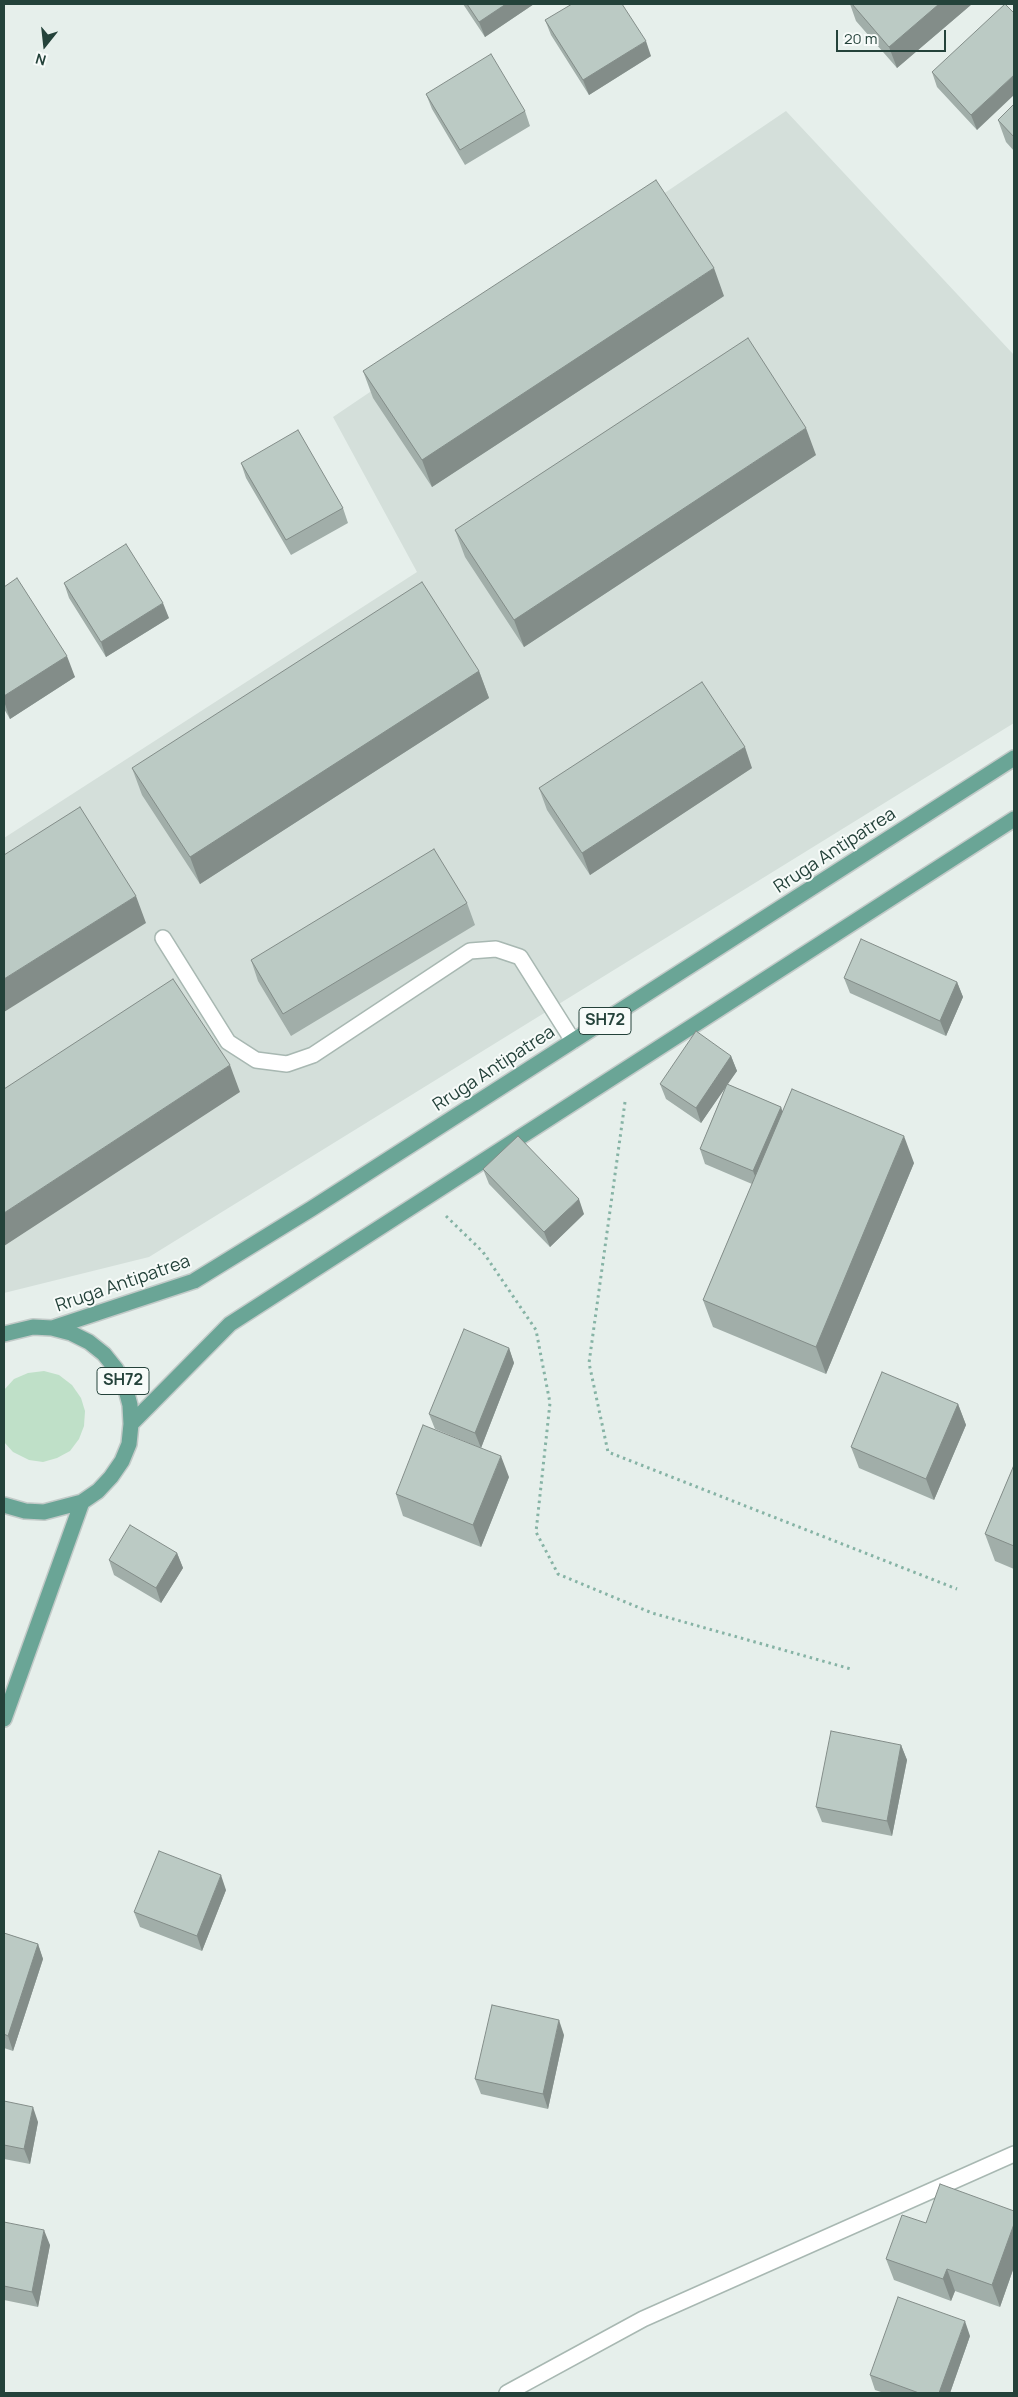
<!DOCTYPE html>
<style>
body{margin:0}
#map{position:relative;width:1018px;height:2397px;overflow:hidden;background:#e6efeb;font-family:Manrope,sans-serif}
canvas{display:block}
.frame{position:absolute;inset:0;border:5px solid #24423a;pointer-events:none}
.north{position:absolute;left:20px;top:20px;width:50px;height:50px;-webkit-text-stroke:4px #f7fbf9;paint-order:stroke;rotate:196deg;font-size:14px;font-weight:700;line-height:20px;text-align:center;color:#24423a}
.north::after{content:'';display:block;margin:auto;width:18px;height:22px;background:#24423a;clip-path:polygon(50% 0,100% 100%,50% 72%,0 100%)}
.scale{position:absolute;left:836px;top:30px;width:110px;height:22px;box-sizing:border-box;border:2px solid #24423a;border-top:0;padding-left:6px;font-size:15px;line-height:18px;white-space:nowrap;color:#24423a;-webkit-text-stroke:4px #f7fbf9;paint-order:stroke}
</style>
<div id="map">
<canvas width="1018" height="2397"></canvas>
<div class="frame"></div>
<div class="north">N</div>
<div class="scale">20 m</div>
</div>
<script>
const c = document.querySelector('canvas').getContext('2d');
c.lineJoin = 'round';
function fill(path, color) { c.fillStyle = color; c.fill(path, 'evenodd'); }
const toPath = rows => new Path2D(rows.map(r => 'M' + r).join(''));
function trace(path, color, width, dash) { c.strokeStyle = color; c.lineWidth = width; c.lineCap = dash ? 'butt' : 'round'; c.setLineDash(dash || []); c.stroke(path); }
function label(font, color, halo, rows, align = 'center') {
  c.font = font + ' Manrope,sans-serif'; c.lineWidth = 4; c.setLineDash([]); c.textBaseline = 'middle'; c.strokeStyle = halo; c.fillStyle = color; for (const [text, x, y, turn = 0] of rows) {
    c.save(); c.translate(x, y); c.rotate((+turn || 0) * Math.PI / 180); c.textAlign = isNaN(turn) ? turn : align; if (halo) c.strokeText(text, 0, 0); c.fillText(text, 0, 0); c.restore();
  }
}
fill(toPath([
 [786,111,1014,355,1014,723,149,1257,4,1293,4,838,417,572,333,417]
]), '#d4dfda');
fill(toPath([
 [44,1371,59,1375,72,1385,81,1398,85,1411,84,1426,79,1439,70,1451,57,1458,43,1462,29,1460,13,1452,4,1442,4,1390,14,1379,28,1373]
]), '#bfe0c8');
const service = toPath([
 [163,938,228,1042,256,1060,287,1064,313,1055,470,951,496,949,520,957,573,1041]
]);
const minor = toPath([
 [507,2393,643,2319,1014,2154]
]);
const primary = toPath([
 [52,1328,194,1281,311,1209,1014,758],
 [4,1334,33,1327,52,1328,71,1333,89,1342,104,1354,116,1369,125,1386,130,1405,131,1424,129,1444,122,1461,111,1477,98,1491,82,1502,44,1512,25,1511,4,1505],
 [131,1424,230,1324,1014,819],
 [4,1719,82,1502]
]);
trace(service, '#a8b8b2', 18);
trace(minor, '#a8b8b2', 18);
trace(primary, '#c2cac8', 18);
trace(toPath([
 [625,1102,589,1363,608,1452,957,1589],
 [446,1216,483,1252,536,1330,550,1403,536,1532,558,1574,652,1613,851,1669]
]), '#86b3a5', 3, [2.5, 4]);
trace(service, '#fff', 15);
trace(minor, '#fff', 15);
trace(primary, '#6aa596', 15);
fill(toPath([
 [463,4,534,4,485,37],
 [850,4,972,4,897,68,856,21],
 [1014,13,977,130,937,87,932,72],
 [545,20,651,56,589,95,551,35],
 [426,94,525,111,530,126,465,165,432,109],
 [1014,104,1014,151,1006,142,998,120],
 [724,296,432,487,373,398,363,371],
 [816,455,524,647,465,557,455,530],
 [241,463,343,508,348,523,291,555,246,478],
 [64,583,169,618,106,657,69,598],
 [4,587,75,677,10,719,4,709],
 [479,671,489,698,200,884,142,795,132,768],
 [752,768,590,875,547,810,539,788],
 [467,903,475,925,291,1036,258,981,251,960],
 [844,978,957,982,963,997,946,1036,850,993],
 [731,1056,737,1071,727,1084,781,1107,782,1112,914,1163,826,1374,713,1327,703,1300,752,1184,705,1164,700,1149,726,1086,701,1123,666,1099,660,1084],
 [483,1169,584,1214,550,1247,489,1184],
 [509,1348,514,1363,481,1448,435,1429,429,1414],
 [958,1404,966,1425,934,1500,859,1468,851,1447],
 [1014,1465,1014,1569,995,1561,985,1534],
 [509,1477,481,1547,403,1516,396,1494],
 [177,1553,183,1568,161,1603,114,1575,109,1560],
 [901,1745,907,1760,892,1836,822,1822,816,1807],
 [226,1890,202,1951,140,1927,134,1912],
 [4,1933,38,1944,43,1959,13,2051,4,2048],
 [564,2035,548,2109,481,2094,475,2079],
 [4,2101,38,2122,30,2164,4,2159],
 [1014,2211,1014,2267,1000,2307,955,2291,951,2301,894,2280,886,2259,926,2223],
 [4,2222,50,2245,38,2307,4,2300],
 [970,2336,950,2393,884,2393,875,2390,870,2375]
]), '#a1aea9');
fill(toPath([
 [506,4,534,4,485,37,479,22],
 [939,4,972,4,897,68,889,47],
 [646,41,651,56,589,95,583,80],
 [1014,75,1014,95,977,130,971,115],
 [714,268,724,296,432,487,422,460],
 [806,428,816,455,524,647,514,620],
 [163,603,169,618,106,657,101,642],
 [67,656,75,677,10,719,4,701,4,696],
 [479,671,489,698,200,884,190,857],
 [745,747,752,768,590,875,582,853],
 [136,896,146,923,4,1012,4,979],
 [957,982,963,997,946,1036,940,1021],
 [731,1056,737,1071,701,1123,696,1108],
 [230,1065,240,1092,4,1246,4,1213],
 [781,1107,786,1122,759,1186,753,1171],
 [904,1136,914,1163,826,1374,816,1347],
 [579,1199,584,1214,550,1247,544,1232],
 [509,1348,514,1363,481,1448,475,1433],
 [958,1404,966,1425,934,1500,926,1479],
 [501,1456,509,1477,481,1547,473,1525],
 [177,1553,183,1568,161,1603,156,1588],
 [901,1745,907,1760,892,1836,887,1821],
 [221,1875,226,1890,202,1951,197,1936],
 [38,1944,43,1959,13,2051,8,2036],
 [559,2020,564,2035,548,2109,543,2094],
 [33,2107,38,2122,30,2164,24,2149],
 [1014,2224,1014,2267,1000,2307,992,2285],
 [44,2230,50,2245,38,2307,32,2292],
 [947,2269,955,2291,951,2301,943,2279],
 [965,2321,970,2336,950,2393,939,2393]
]), '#838d89');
const building = toPath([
 [467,4,506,4,479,22,467,4],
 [572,4,622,4,646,41,583,80,545,20,572,4],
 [852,4,939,4,889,47,852,4],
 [1005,4,1014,13,1014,75,971,115,932,72,1005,4],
 [491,54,525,111,460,150,426,94,491,54],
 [1014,104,1014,137,998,120,1014,104],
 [656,180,714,268,422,460,363,371,656,180],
 [748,338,806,428,514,620,455,530,748,338],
 [298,430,343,508,286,540,241,463,298,430],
 [126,544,163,603,101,642,64,583,126,544],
 [17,578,67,656,4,696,4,587,17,578],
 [422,582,479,671,190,857,132,768,422,582],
 [702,682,745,747,582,853,539,788,702,682],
 [80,807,136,896,4,979,4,855,80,807],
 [434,849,467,903,283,1014,251,960,434,849],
 [861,939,957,982,940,1021,844,978,861,939],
 [173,979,230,1065,4,1213,4,1089,173,979],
 [696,1031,731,1056,696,1108,660,1084,696,1031],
 [727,1084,781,1107,753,1171,700,1149,727,1084],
 [792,1089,904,1136,816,1347,703,1300,792,1089],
 [518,1136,579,1199,544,1232,483,1169,518,1136],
 [464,1329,509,1348,475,1433,429,1414,464,1329],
 [882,1372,958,1404,926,1479,851,1447,882,1372],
 [423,1425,501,1456,473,1525,396,1494,423,1425],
 [1014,1465,1014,1546,985,1534,1014,1465],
 [130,1525,177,1553,156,1588,109,1560,130,1525],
 [831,1731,901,1745,887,1821,816,1807,831,1731],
 [159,1851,221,1875,197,1936,134,1912,159,1851],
 [4,1933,38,1944,8,2036,4,2034,4,1933],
 [492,2005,559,2020,543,2094,475,2079,492,2005],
 [4,2101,33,2107,24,2149,4,2145,4,2101],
 [940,2184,1014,2211,1014,2224,992,2285,947,2269,943,2279,886,2259,902,2215,926,2223,940,2184],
 [4,2222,44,2230,32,2292,4,2286,4,2222],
 [898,2297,965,2321,939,2393,919,2393,870,2375,898,2297]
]);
fill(building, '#bbcac4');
trace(building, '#838d89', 1);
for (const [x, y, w] of [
 [605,1021,52],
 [123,1381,52]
]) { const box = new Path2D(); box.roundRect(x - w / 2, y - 13.5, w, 27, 4); c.fillStyle = '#f7fbf9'; c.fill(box); trace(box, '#24423a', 1); }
label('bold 16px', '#24423a', null, [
 ["SH72",605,1021],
 ["SH72",123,1381]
]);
label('18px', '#24423a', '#f7fbf9', [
 ["Rruga Antipatrea",835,851,-33],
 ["Rruga Antipatrea",494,1069,-33],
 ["Rruga Antipatrea",123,1284,-19]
]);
</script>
